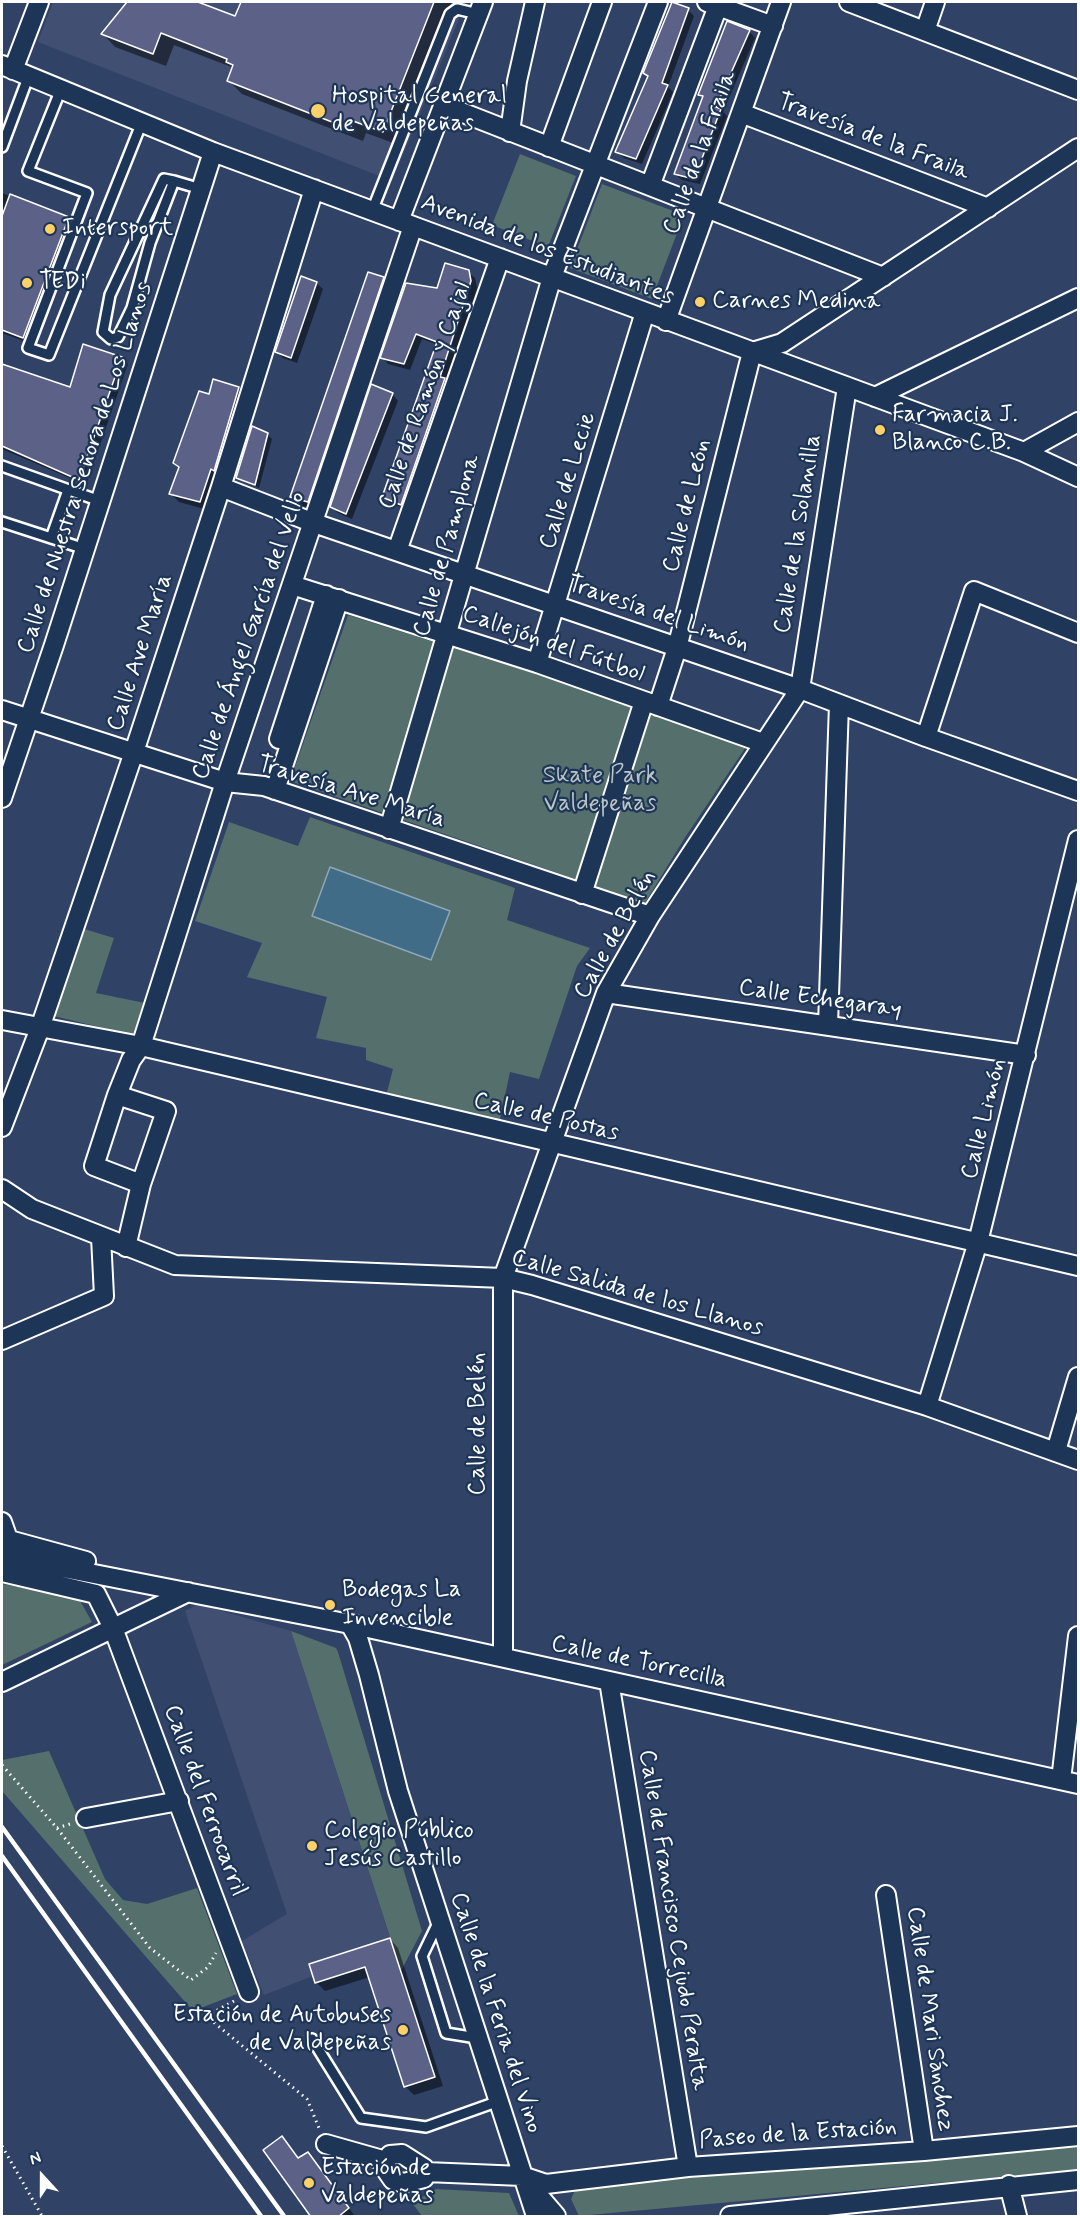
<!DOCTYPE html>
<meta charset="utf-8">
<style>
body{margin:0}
#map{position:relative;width:1080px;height:2218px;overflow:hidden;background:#304265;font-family:Mynerve,sans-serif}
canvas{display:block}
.frame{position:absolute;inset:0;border:3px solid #fff;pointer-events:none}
.north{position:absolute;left:12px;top:2146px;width:60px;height:60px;-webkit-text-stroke:4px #1d3557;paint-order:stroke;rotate:339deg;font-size:16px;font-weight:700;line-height:24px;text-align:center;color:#fff}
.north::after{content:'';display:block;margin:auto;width:21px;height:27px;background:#fff;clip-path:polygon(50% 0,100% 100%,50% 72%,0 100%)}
</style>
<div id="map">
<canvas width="1080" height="2218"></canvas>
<div class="frame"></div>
<div class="north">N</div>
</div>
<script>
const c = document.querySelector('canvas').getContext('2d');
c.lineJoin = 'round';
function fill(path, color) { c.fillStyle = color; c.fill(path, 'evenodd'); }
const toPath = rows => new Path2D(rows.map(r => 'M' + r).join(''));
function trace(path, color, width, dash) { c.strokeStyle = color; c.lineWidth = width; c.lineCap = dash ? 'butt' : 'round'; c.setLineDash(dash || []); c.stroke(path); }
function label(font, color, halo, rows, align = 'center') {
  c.font = font + ' Mynerve,sans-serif'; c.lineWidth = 4.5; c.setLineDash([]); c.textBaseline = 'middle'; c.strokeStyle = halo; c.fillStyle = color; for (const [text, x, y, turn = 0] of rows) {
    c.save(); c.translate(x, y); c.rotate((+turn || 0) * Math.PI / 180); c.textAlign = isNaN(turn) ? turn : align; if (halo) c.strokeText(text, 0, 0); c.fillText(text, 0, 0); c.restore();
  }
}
fill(toPath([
 [53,2,466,2,392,181,38,42],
 [198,1604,291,1631,390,1938,309,1964,313,1976,264,1995,242,1941,287,1914,185,1611]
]), '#414f72');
fill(toPath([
 [520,154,576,176,548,247,492,225],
 [602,184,684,215,652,299,570,268],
 [348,615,706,727,748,744,684,839,645,903,290,781],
 [310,817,515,888,507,920,590,948,577,966,539,1079,510,1072,499,1124,386,1096,393,1069,366,1060,366,1048,316,1038,327,997,247,977,262,943,195,921,229,822,298,846],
 [81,928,114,938,96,993,145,1003,136,1036,54,1016],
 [2,1584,78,1597,92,1622,2,1665],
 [291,1631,336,1648,338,1652,422,1931,401,1971],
 [49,1751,105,1879,123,1900,147,1904,197,1888,237,1994,193,2011,2,1791,2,1760],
 [1078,2142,1078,2170,579,2216,571,2199,576,2188],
 [436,2189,509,2193,519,2216,422,2216,412,2203]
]), '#546f6c');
const water = toPath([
 [330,867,450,911,431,960,312,916,330,867]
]);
fill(water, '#416c87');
trace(water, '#8da7b7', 1.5);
fill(toPath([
 [129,2,194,2,236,18,243,2,452,2,396,144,366,133,363,141,242,94,229,81,234,68,174,45,166,66,115,47,103,34],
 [688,10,694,16,668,87,673,92,642,164,624,158,617,152,649,77,644,73],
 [749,31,755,38,723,112,727,116,700,184,682,180,675,174,704,99,700,94],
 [2,193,68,219,74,225,29,343,2,333],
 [468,272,475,278,477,288,446,382,450,386,408,510,390,503,384,497,438,345,422,339,410,370,388,364,382,357,438,290],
 [383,278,392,287,316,510,300,505,291,496],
 [316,283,323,289,297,363,283,358,276,352],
 [121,358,128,364,86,485,2,449,2,365,71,389],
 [214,381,239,389,247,397,208,510,179,502,171,494,180,468,175,463,210,396],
 [392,394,398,401,352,519,338,513,332,507],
 [268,435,272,439,259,488,237,478],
 [390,1939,398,1948,443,2086,414,2095,405,2086,370,1977,325,1991,317,1983,311,1965],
 [282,2138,299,2159,307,2153,314,2160,354,2215,313,2216]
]), '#0007');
const building = toPath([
 [127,2,198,2,235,16,241,2,434,2,383,132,353,121,350,129,227,81,233,65,226,62,227,59,161,33,153,54,101,34,127,2],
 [672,2,689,8,662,83,668,85,636,159,615,152,648,76,643,73,672,2],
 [727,21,750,30,716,107,721,109,694,179,674,174,703,96,698,95,727,21],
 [10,194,69,217,23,338,2,330,2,216,10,194],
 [445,263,469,270,471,281,440,377,445,378,401,505,382,497,437,342,416,334,404,364,380,358,406,283,437,288,445,263],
 [368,272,384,277,308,502,290,497,368,272],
 [301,276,317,282,291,358,275,352,301,276],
 [83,344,122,357,79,480,2,446,2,364,70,387,83,344],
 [213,379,239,387,214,471,211,469,200,502,169,494,179,467,173,463,199,391,209,394,213,379],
 [371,384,393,393,346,514,330,507,371,384],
 [252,426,268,433,255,485,236,478,252,426],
 [390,1938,435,2077,404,2087,365,1967,315,1983,309,1964,390,1938],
 [282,2136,298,2158,308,2152,349,2208,338,2217,311,2217,263,2150,282,2136]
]);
fill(building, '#5c6187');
trace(building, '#fff', 1.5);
const lane = toPath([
 [61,89,28,171,87,193,28,348,49,355,142,122],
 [2,147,29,75],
 [174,181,150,243,132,308,118,337,111,339,103,332,110,295,164,179,174,181,201,189],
 [372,211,450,14,457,9,478,14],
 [2,466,100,501],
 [2,522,85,549],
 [51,538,68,490],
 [439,1921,422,1956,446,2033,477,2038],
 [312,2039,361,2118,426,2127,499,2101]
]);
const street = toPath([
 [707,2,773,26],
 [849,2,1078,90],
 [925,31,935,2],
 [2,65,213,152,1024,452,1078,477],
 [13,70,39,2],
 [443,105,883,277],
 [741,113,988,208],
 [510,132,517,81,535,2],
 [549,147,602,2],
 [650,186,718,6],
 [399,221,483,2],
 [666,321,781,2],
 [875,397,1078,298],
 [1024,452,1078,422],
 [221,487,314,523,800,689,926,737,1078,791],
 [397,551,500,258],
 [292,585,537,663,763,743],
 [537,663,645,312],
 [658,706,677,648,752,352,782,343,1078,148],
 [2,710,225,782,264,786,650,916],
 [926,737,974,591,1078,633],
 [279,739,326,595],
 [275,790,339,599],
 [2,798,54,645,213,152],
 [389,829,552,277,658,2],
 [582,894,644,701],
 [606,993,1026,1055],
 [2,1020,141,1046,1078,1266],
 [828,1025,839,704],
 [117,1095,166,1111,141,1184,94,1166,117,1095,131,1060,141,1046,225,782,413,226],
 [2,1127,40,1028,134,752,221,487,314,189],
 [2,1189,32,1209,175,1265,503,1278,532,1285,927,1406,1078,1460],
 [126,1247,141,1184],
 [2,1340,104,1296,101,1237],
 [927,1406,978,1242,1078,840],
 [1056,1451,1078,1377],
 [2,1522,8,1539],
 [2,1538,86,1561],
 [2,1556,350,1624,1078,1784],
 [2,1572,96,1594,113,1628,249,1992],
 [350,1624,358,1638,369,1675,398,1791,536,2216],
 [503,1657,503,1278,606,993,650,916,800,689,847,387],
 [609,1681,688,2167],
 [2,1682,188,1592],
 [1061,1780,1078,1636],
 [86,1818,179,1801],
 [886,1895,924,2151],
 [326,2144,386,2161],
 [402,2154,424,2168,424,2178,404,2183,393,2180,386,2170,386,2161,390,2155,402,2154],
 [426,2172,522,2176,546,2184,688,2167,924,2151,1078,2136],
 [1009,2185,1017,2216],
 [531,2187,556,2216],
 [730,2216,1078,2180]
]);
trace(lane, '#fff', 14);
trace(street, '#fff', 22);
trace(toPath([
 [2,1765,57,1828,150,1948,191,1980,208,1967,216,1953],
 [57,1828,70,1824],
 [234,2001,206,2016,307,2099,319,2128],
 [2,2146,42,2216]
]), '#fff', 3, [1.5, 4.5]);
trace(lane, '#1d3557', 9);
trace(street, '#1d3557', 18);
trace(toPath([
 [2,1827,284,2216],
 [2,1856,261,2216]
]), '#fff', 4.5);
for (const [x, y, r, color] of [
 [318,111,8,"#ffd166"],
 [50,229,6,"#ffd166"],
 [27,283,6,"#ffd166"],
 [700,302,6,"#ffd166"],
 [880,430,6,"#ffd166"],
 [330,1605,6,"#ffd166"],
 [312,1846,6,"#ffd166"],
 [403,2030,6,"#ffd166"],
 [309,2183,6,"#ffd166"]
]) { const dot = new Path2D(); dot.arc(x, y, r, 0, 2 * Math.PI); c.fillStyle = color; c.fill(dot); trace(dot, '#1d3557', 2); }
label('24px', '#fff', '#1d3557', [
 ["Hospital General",332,97],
 ["de Valdepeñas",332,125],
 ["Intersport",62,229],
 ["TEDi",39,283],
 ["Carnes Medina",712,302],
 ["Farmacia J.",892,416],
 ["Blanco C.B.",892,444],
 ["Bodegas La",342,1591],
 ["Invencible",342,1619],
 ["Colegio Público",324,1832],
 ["Jesús Castillo",324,1860],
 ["Estación de Autobuses",391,2016,"right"],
 ["de Valdepeñas",391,2044,"right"],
 ["Estación de",321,2169],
 ["Valdepeñas",321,2197]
], 'left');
label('24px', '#fff', '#1d3557', [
 ["Travesía de la Fraila",873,138,21],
 ["Calle de la Fraila",701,153,-70],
 ["Avenida de los Estudiantes",547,251,21],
 ["Calle de Ramón y Cajal",426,396,-71],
 ["Calle de Nuestra Señora de Los Llanos",86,468,-72],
 ["Calle de Lecie",569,481,-73],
 ["Calle de León",688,506,-76],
 ["Calle de la Solanilla",799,534,-81],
 ["Calle de Pamplona",448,546,-74],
 ["Travesía del Limón",658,615,19],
 ["Calle de Ángel García del Vello",250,636,-71],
 ["Callejón del Fútbol",553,645,19],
 ["Calle Ave María",141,653,-72],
 ["Travesía Ave María",351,793,17],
 ["Calle de Belén",616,935,-61],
 ["Calle Echegaray",820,1000,8],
 ["Calle de Postas",546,1118,13],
 ["Calle Limón",985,1119,-76],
 ["Calle Salida de los Llanos",637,1294,16],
 ["Calle de Belén",479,1424,-90],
 ["Calle de Torrecilla",639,1663,12],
 ["Calle del Ferrocarril",204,1801,70],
 ["Calle de Francisco Cejudo Peralta",672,1920,81],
 ["Calle de la Feria del Vino",495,2013,72],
 ["Calle de Mari Sánchez",929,2019,82],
 ["Paseo de la Estación",798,2135,-4]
]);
label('24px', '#bbc5c4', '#1d3557', [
 ["Skate Park",600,777],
 ["Valdepeñas",600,805]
]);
</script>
